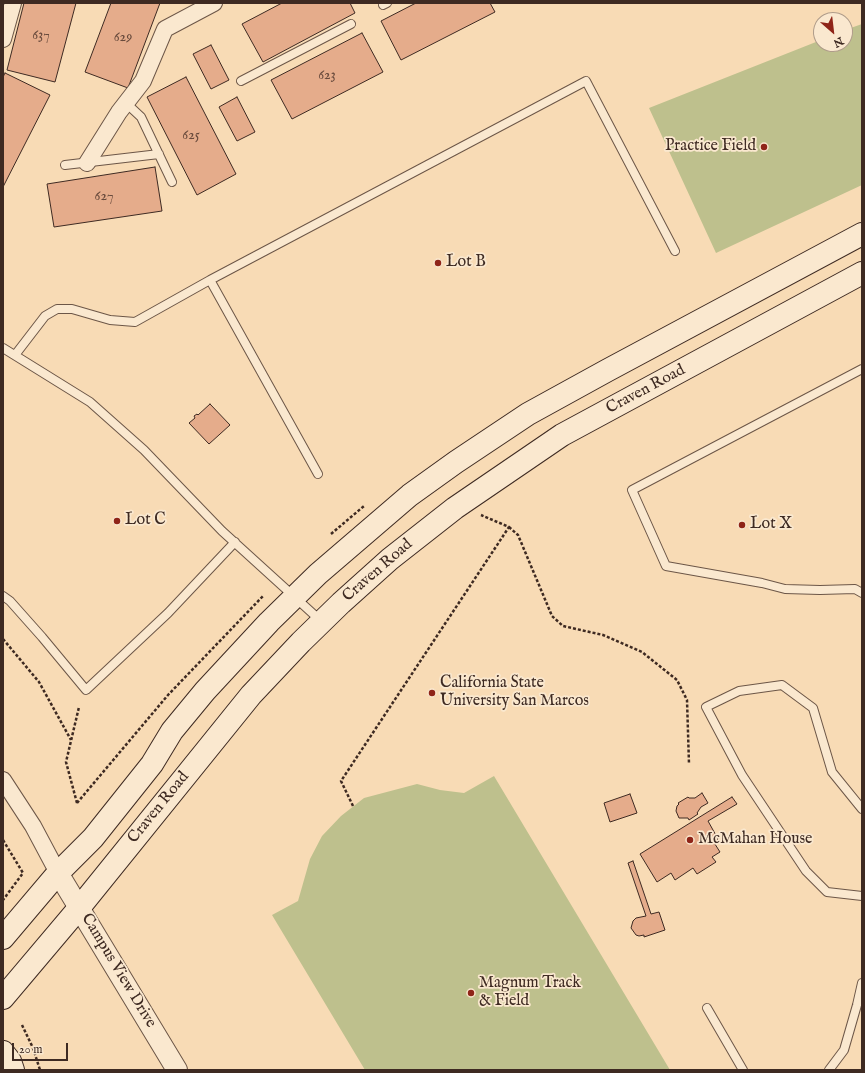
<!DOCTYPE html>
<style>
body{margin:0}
#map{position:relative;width:865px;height:1073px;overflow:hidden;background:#f8dbb5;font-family:"IM FELL English",serif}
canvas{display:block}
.frame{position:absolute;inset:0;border:4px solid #3e2a22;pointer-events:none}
.north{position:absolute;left:813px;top:12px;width:40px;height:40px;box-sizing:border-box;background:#fae8cf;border:1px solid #af9c8a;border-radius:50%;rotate:152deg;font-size:11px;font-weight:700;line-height:16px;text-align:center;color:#3e2a22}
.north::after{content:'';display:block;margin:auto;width:14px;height:18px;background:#8f2418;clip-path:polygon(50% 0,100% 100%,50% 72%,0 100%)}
.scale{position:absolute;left:12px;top:1043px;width:56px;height:18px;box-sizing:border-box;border:2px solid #3e2a22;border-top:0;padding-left:5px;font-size:12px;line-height:14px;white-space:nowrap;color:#3e2a22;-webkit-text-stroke:3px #fae8cf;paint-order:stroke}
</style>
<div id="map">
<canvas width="865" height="1073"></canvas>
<div class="frame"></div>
<div class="north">N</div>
<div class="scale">20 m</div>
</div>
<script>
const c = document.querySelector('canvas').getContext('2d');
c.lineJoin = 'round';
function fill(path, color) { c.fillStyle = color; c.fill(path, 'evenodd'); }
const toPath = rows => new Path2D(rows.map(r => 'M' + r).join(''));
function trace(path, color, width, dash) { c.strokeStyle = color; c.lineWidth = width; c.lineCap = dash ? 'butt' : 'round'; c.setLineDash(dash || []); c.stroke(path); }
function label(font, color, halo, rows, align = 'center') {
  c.font = font + ' "IM FELL English",serif'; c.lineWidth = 3.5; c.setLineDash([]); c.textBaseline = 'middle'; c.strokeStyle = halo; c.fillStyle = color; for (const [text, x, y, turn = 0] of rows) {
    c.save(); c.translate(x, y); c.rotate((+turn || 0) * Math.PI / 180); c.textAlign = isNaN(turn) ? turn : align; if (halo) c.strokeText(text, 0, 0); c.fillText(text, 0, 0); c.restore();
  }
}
fill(toPath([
 [862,24,862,185,716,253,649,108,821,40,821,44,845,44,845,30],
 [494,776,670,1070,365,1070,272,915,298,901,310,859,322,836,341,816,364,798,417,784,440,790,464,793]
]), '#bec08d');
const building = toPath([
 [24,3,76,3,55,82,7,70,24,3],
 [111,3,160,3,128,88,85,72,111,3],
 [282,3,350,3,355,13,263,62,242,24,282,3],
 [416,3,490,3,495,12,401,60,381,21,416,3],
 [362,33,383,72,292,119,271,80,362,33],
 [211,45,229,80,211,89,193,54,211,45],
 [5,73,50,95,3,187,3,77,5,73],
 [186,77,236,174,197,195,147,97,186,77],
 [237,97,255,132,237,141,219,107,237,97],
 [155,167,162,211,54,227,47,184,155,167],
 [210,404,230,425,209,444,189,423,195,418,194,416,197,414,198,415,210,404],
 [702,793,708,803,701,807,697,813,698,814,689,820,688,818,679,818,676,811,677,806,679,804,678,803,688,797,689,798,695,798,702,793],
 [630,794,637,813,610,822,604,803,630,794],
 [732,797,737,804,708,821,718,839,713,841,720,852,712,857,716,862,697,874,693,868,675,880,671,873,657,882,640,854,732,797],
 [633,861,651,914,659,912,665,930,644,937,644,935,639,936,636,935,631,928,633,921,636,918,646,916,628,863,633,861]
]);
fill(building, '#e5ac8b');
trace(building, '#3e2a22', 1);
const service = toPath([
 [383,5,387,3],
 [241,81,351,24],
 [126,103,141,117,172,182],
 [65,165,159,154],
 [210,280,318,474],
 [3,348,90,402,144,450,222,531,321,621],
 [15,355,45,316,57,309,72,309,110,320,135,322,210,280,586,81,675,251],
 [862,369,632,490,666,566,762,583,785,589,820,590,855,589,862,593],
 [3,596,10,601,42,637,86,690,168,613,235,542],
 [862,809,832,772,813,708,782,685,739,691,706,707,742,775,806,871,827,892,862,896],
 [707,1008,743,1070],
 [829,1070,844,1050,857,1005,862,983]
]);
const minor = toPath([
 [3,39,13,3],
 [87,163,119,112,143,81,165,29,214,3],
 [3,780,33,826,58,873]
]);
const tertiary = toPath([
 [58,873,177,1070]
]);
const secondary = toPath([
 [3,938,58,873,93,838,152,764,172,731,205,691,269,622,318,574,410,495,456,462,528,414,608,370,862,234],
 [3,998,79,908,251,695,301,642,341,603,390,559,455,508,562,435,862,273],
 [3,1052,10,1061,13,1070]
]);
trace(service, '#6c5647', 10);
trace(minor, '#6c5647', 18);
trace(tertiary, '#6c5647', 22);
trace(secondary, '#3e2a22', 24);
trace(toPath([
 [509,527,518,535,552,616,563,626,603,635,642,652,677,680,687,700,689,764],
 [331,534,364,506],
 [3,639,39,682,71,740],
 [77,803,168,695,264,595],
 [77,803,66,762,79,707],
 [353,806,341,781,509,527,481,515],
 [3,840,23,873,3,900],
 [22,1025,33,1048,40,1070]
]), '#3e2a22', 2.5, [3, 2]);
trace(service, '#fae8cf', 8);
trace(minor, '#fae8cf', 16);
trace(tertiary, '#fae8cf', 20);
trace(secondary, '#fae8cf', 22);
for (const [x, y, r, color] of [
 [764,147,4,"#8f2418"],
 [438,263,4,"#8f2418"],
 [117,521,4,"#8f2418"],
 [742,525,4,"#8f2418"],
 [432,693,4,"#8f2418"],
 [690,840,4,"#8f2418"],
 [471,993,4,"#8f2418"]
]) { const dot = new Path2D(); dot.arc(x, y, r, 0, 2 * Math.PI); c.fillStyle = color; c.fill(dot); trace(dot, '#fae8cf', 1.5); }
label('14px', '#684a3c', null, [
 ["637",41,36],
 ["629",123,38],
 ["623",327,76],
 ["625",191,136],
 ["627",104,197]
]);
label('16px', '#3e2a22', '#fae8cf', [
 ["Practice Field",756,147,"right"],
 ["Lot B",446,263],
 ["Lot C",125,521],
 ["Lot X",750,525],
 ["California State",440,684],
 ["University San Marcos",440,702],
 ["McMahan House",698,840],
 ["Magnum Track",479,984],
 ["& Field",479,1002]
], 'left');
label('16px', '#3e2a22', '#fae8cf', [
 ["Craven Road",646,390,-28],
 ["Craven Road",378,571,-41],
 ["Craven Road",159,808,-51],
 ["Campus View Drive",118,971,59]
]);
</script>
